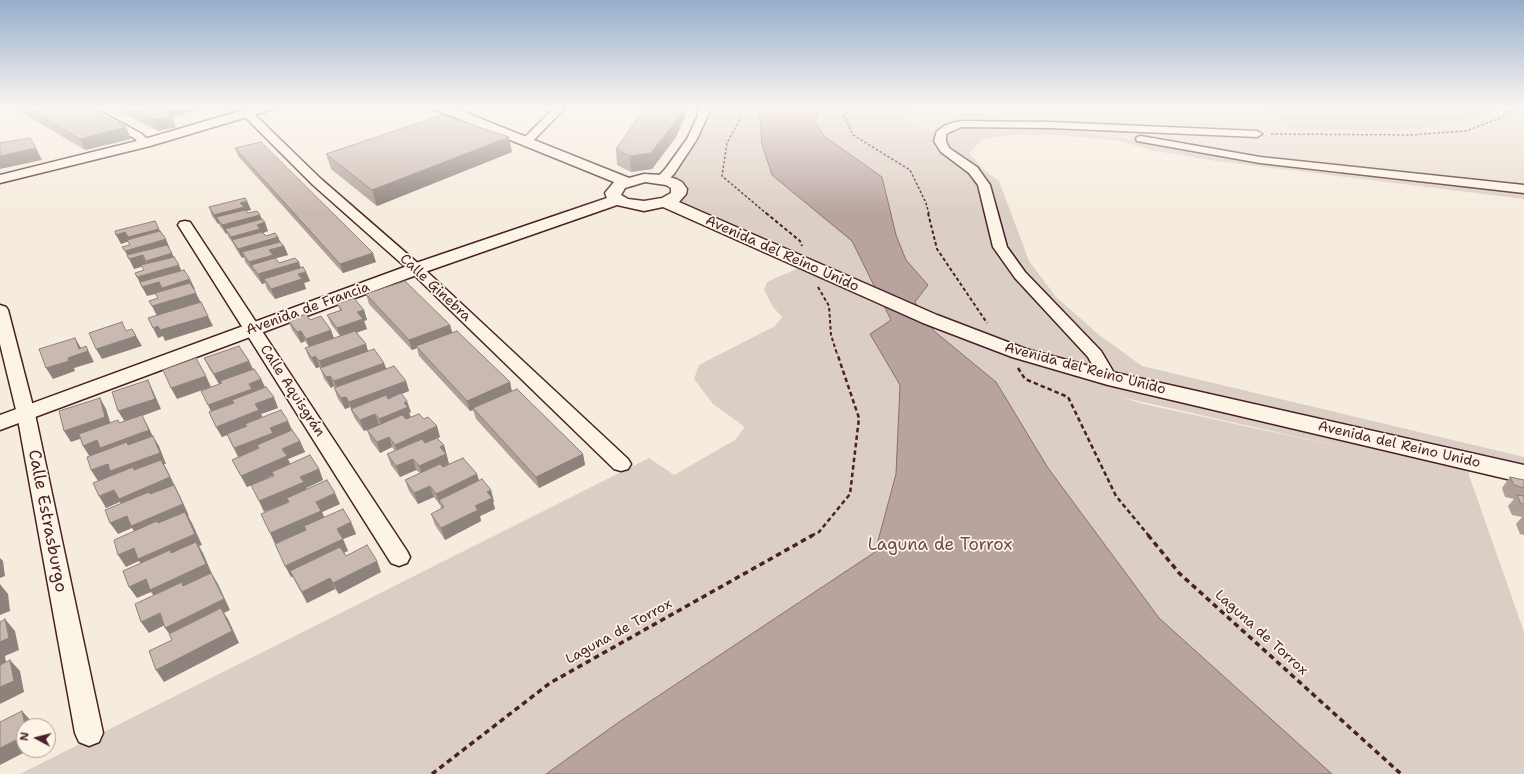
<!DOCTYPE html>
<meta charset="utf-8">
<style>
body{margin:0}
#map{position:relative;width:1524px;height:774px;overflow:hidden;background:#f5ecde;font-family:"Shantell Sans",sans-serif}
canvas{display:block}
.north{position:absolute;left:16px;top:718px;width:40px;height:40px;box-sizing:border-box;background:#fcf5e5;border:1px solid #b59f9b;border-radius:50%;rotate:277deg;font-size:11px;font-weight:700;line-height:16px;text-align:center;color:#4a1f2b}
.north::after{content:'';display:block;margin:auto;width:14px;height:18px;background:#4a1f2b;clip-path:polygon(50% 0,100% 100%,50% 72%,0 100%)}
</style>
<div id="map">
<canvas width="1524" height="774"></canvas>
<div class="north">N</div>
</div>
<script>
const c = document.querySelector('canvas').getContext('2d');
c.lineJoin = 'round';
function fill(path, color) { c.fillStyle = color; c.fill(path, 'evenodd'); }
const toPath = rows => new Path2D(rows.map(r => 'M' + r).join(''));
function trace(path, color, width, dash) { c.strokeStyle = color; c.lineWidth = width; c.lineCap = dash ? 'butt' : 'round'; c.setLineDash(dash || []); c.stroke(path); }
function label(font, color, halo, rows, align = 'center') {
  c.font = font + ' "Shantell Sans",sans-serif'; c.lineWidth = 3.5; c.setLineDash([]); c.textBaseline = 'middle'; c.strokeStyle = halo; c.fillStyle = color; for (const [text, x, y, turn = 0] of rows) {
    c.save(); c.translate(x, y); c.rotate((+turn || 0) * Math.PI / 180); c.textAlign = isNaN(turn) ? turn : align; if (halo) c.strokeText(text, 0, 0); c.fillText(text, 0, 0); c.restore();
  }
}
fill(toPath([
 [919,106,1260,106,1289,128,1327,130,1410,130,1480,118,1509,106,1524,106,1524,190,1289,163,1080,131,1025,127,926,131,907,117,910,111]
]), '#e8ddd0');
fill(toPath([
 [702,106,919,106,910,111,907,117,926,131,1025,127,1080,131,1228,155,1524,190,1524,199,1216,161,1155,151,1120,141,1056,135,1009,135,983,139,969,153,986,172,999,181,1029,261,1056,297,1098,334,1142,366,1524,457,1524,466,1466,453,1469,475,1524,632,1524,774,20,774,649,458,674,475,735,440,745,427,713,404,694,379,699,365,775,326,782,317,773,307,764,290,767,282,803,266,667,203,677,191,662,178,683,158],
 [1121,397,1351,449,1143,404],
 [1260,106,1509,106,1480,118,1410,130,1327,130,1289,128]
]), '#dbcec4');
const water = toPath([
 [759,106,823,106,818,113,815,122,824,136,882,177,896,235,906,260,928,285,915,302,934,331,996,382,1048,468,1159,618,1332,774,546,774,619,722,875,552,896,474,900,385,870,334,891,320,852,241,772,175,762,144,759,106]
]);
fill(water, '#b8a39e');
trace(water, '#8c6e70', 1);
const street = toPath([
 [77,106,90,106,142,134,151,143,145,146,141,145,134,138,77,106],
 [556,106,567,106,530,144,522,144,520,142,556,106],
 [698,106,708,106,708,115,697,139,674,174,666,182,658,182,656,179,666,168,687,139,698,115,698,106],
 [248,111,252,112,321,179,421,266,628,459,631,464,628,469,621,471,614,469,411,272,313,185,244,116,243,114,248,111],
 [960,121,1051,122,1257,131,1262,134,1257,137,1051,128,961,127,946,134,946,141,949,148,977,167,990,185,1007,247,1025,272,1101,351,1117,378,1114,382,1108,383,1102,382,1088,357,1015,278,993,247,978,185,969,173,941,152,934,141,937,131,946,125,960,121],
 [1141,136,1260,157,1524,185,1524,193,1260,163,1137,141,1136,139,1137,137,1141,136],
 [185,221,190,222,192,225,407,551,410,557,407,563,399,566,391,563,178,225,180,222,185,221],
 [0,305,6,307,8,310,35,414,103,733,99,742,89,746,79,742,75,733,17,414,0,344,0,305]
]);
const secondary = toPath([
 [257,106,276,106,274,109,150,146,0,183,0,175,141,140,257,106],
 [432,106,449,106,629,178,644,174,662,175,676,179,682,182,687,189,686,194,679,202,937,315,1026,349,1112,372,1524,465,1524,483,1108,385,1012,357,923,323,663,207,644,211,617,205,422,273,0,430,0,415,410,265,607,198,605,193,614,182,434,109,432,106],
 [645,182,666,185,671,188,671,193,662,198,644,201,628,199,621,195,625,188,645,182]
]);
trace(street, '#4a1f2b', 3);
trace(secondary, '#4a1f2b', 3);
trace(toPath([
 [740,106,740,119,727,143,722,176,767,214],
 [855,106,844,115,853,135,910,170,926,203,929,214],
 [1271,134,1410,135,1466,131,1506,116,1515,107,1512,106]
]), '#4a1f2b', 1.5, [2.5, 2]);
trace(toPath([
 [766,213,800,241,802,246],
 [928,213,937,249,987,323],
 [818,287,829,306,831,335,837,354]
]), '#4a1f2b', 2, [3.5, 2.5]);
trace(toPath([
 [1018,368,1025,379,1068,397,1116,496,1149,536],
 [811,536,819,532,850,494,859,418,837,353]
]), '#4a1f2b', 2.5, [4.5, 3]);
trace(toPath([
 [1148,535,1179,573,1401,774],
 [432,774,550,683,813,535]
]), '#4a1f2b', 3.5, [5.5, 4]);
fill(street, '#fcf5e5');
fill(secondary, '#fcf5e5');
fill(toPath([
 [11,106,84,106,126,127,131,139,85,150],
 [109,106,215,106,172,117,176,127,158,131],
 [218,106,242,106,242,107,229,111],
 [686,114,676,137,652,169,631,172,617,165,616,149],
 [235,148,376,262,343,273,238,156],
 [512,152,377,206,331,169,326,154],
 [247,201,251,210,246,211,248,213,260,215,268,231,263,233,266,236,278,237,280,242,284,246,288,255,276,258,279,263,301,268,306,272,310,281,304,283,306,289,275,299,267,289,265,283,262,284,255,275,253,272,245,262,244,257,242,258,236,249,233,243,229,238,227,233,226,234,220,226,219,223,218,224,212,216,209,207],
 [366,294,450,325,452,332,510,382,512,392,583,454,585,465,539,488,476,419,473,410,470,411,419,356,417,348,412,350,369,304],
 [337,304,364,310,367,320,364,321,367,329,356,333,366,344,368,351,386,369,406,381,409,391,401,394,411,412,409,413,411,417,440,437,437,438,444,445,449,464,477,474,479,481,491,490,494,502,493,502,495,509,480,516,481,521,445,540,435,525,431,514,441,509,440,504,440,505,434,497,418,504,409,491,405,480,420,473,416,470,400,477,391,465,387,454,395,451,392,447,380,453,371,441,367,430,379,425,364,431,355,419,351,410,350,407,345,409,338,399,334,388,335,388,334,386,331,388,324,379,320,367,316,368,309,358,305,348,309,347,305,341,301,343,292,330,288,320,310,320,334,338,340,336,331,324,327,315,340,310],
 [204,358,249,361,253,369,261,379,265,387,278,408,261,414,262,417,292,430,300,441,305,452,288,459,290,464,319,469,323,480,306,488,307,489,340,504,322,512,324,517,351,522,356,534,343,539,348,551,344,552,346,556,381,572,339,594,335,589,307,603,292,576,291,577,289,502,273,475,247,487,232,460,238,457,227,435,222,437,209,412,211,411,201,391,219,384,209,368],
 [1510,477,1524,480,1524,535,1520,534,1516,524,1522,517,1512,515,1508,506,1514,499,1505,497,1502,488]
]), '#ae9f98');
fill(toPath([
 [168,106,215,106,172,117,176,127,158,131,154,120,160,108],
 [227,106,242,106,242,107,229,111],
 [682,106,685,106,686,114,676,137,652,169,631,172,630,156],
 [126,127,131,139,85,150,80,139],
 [509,137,512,152,377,206,372,190],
 [36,148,42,160,0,169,0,156],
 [247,201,251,210,216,217,219,223,218,224,214,215,240,203],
 [260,215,263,223,265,222,268,231,234,243,231,237,225,229,227,233,226,234,222,225],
 [159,229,163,238,130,241,121,244,116,235,125,232],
 [278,237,282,246,284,246,288,255,251,265,253,272,249,262,242,252,244,257,242,258,238,249],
 [166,239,170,249,143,256,148,265,134,269,125,251],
 [172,253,176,263,151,270,146,261],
 [373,253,376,262,343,273,340,264],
 [299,262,302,271,264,279,265,283,262,284,258,274],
 [179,265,183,275,142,287,137,277],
 [306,272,310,281,304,283,306,289,275,299,271,289,298,274],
 [190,279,195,289,166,297,164,292,147,296,142,287,159,282],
 [196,293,201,303,157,316,152,306],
 [364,310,367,320,364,321,367,329,341,338,337,328,357,312],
 [208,316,213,326,165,341,163,336,158,338,153,328,158,326],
 [450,325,453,335,416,346,417,348,412,350,409,340],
 [132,329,142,346,102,359,96,349,130,338],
 [331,330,335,341,310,349,306,339],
 [301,331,305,341,301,343,297,332],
 [75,338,81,348,86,346,94,362,74,368,75,371,53,379,46,368,68,358,79,349],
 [366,344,369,355,323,371,319,361],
 [315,356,320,367,316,368,312,358],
 [249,361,254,372,220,381,222,383,219,384,214,374],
 [384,363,388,373,338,392,334,381],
 [206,376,211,387,177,399,171,388],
 [330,376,334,386,331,388,326,377],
 [261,379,266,390,236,407,213,415,208,405,249,384],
 [148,380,153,391,161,409,142,416,148,426,155,441,90,457,83,446,125,422,118,411],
 [406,381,409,391,354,413,353,411,349,402],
 [510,382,512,393,473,408,473,410,470,411,467,401],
 [274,397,278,408,261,414,264,421,245,424,247,427,222,437,216,427,255,404],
 [346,397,350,407,345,409,341,398],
 [100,398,106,409,112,428,71,442,64,431],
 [407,401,411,412,409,413,411,418,383,430,379,419,404,403],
 [375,414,379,425,364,431,360,420],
 [288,421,293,432,257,445,260,451,240,459,234,448,270,428],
 [437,426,440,437,399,456,395,445],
 [153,436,159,446,166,464,164,464,180,496,189,516,188,516,192,523,202,545,199,546,203,553,212,574,218,584,230,610,224,613,228,619,239,643,164,682,156,670,173,639,165,628,158,601,151,592,137,598,129,587,145,570,139,561,126,567,118,555,138,538,132,528,118,534,110,523,126,510,120,502,106,508,99,496,114,490,170,477,98,481,91,470],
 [389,437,392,447,380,453,377,442],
 [300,441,305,452,288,459,292,467,247,487,241,476,282,449],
 [444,445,449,464,423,477,419,466,440,447],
 [583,454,585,465,539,488,536,477],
 [413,459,416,470,400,477,396,466],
 [319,469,323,480,306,488,309,493,287,498,289,502,264,512,259,501,300,477],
 [477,474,480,485,439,500,440,504,440,505,436,494],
 [430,486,434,497,418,504,414,493],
 [491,490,494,502,493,502,495,509,480,516,481,521,445,540,441,528,475,506,487,492],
 [335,493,340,504,322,512,326,522,275,544,270,533,316,502],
 [351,522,356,534,343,539,348,551,291,577,285,566,337,529],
 [0,558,3,561,5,576,0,578],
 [377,561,381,572,339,594,333,583],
 [330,578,335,589,307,603,302,592],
 [0,584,8,594,10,611,0,615],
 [160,613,167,624,149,633,141,622],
 [5,619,15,631,19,650,5,656,7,667,0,670,0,642],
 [10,660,20,671,24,692,0,704,0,687],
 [22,711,32,722,33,726,25,726],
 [24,736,24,750,29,750,0,765,0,748]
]), '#8d827c');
const building = toPath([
 [24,106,84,106,126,127,80,139,24,106],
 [125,106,168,106,160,108,172,116,154,120,125,106],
 [646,106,682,106,675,122,651,153,630,156,616,149,646,106],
 [442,115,509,137,372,190,326,154,442,115],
 [30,138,36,148,0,156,0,143,30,138],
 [261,142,373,253,340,264,235,148,261,142],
 [245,198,247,201,240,203,244,207,214,215,209,207,245,198],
 [245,210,248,213,257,211,260,215,222,225,216,217,245,210],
 [262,219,265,222,257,225,260,229,231,237,225,229,262,219],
 [155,221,159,229,128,237,125,232,116,235,115,231,155,221],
 [160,231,166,239,125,251,122,247,130,245,127,240,160,231],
 [262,232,266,236,275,233,278,237,238,249,232,240,262,232],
 [280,242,284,246,269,250,273,255,249,262,242,252,280,242],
 [167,245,172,253,146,261,143,255,129,259,127,255,167,245],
 [174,257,179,265,137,277,135,273,144,270,141,265,174,257],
 [275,258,279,263,295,258,299,262,258,274,251,265,275,258],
 [303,267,306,272,298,274,302,279,271,289,264,279,303,267],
 [184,270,190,279,162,288,159,282,142,287,140,282,184,270],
 [405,281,450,325,409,340,366,294,405,281],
 [190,283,196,293,152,306,149,301,158,298,155,293,190,283],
 [354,298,364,310,357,312,363,319,337,328,327,315,342,310,337,304,354,298],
 [201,302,208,316,160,330,158,326,153,328,148,318,201,302],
 [306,314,310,320,321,316,331,330,306,339,301,331,297,332,288,320,306,314],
 [122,322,126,331,132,329,136,336,96,349,89,333,122,322],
 [355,331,366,344,319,361,315,356,312,358,305,348,355,331],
 [457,331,510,382,467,401,416,346,457,331],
 [75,338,79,349,86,346,88,351,68,358,69,361,46,368,39,349,75,338],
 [239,346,249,361,214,374,204,358,239,346],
 [374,349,384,363,334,381,330,376,326,377,320,368,374,349],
 [196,358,206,376,171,388,163,370,196,358],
 [394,366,406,381,349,402,346,397,341,398,334,388,394,366],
 [254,369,261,379,249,384,252,389,208,405,201,391,222,383,220,381,254,369],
 [148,380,155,399,118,411,112,392,148,380],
 [266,387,274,397,255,404,259,410,216,427,209,412,234,403,232,400,266,387],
 [517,389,583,454,536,477,473,408,517,389],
 [401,393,407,401,404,403,408,407,379,419,375,414,360,420,351,409,386,395,388,399,401,393],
 [100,398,105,417,64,431,59,411,100,398],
 [281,410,288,421,270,428,273,433,234,448,227,434,247,426,245,424,281,410],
 [419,414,424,419,428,417,437,426,395,445,389,437,377,442,367,430,402,415,406,419,419,414],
 [142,415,149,430,100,448,97,440,83,446,79,434,118,420,119,423,142,415],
 [292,430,300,441,282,449,287,456,241,476,232,460,259,448,257,445,292,430],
 [153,436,160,453,110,471,108,464,91,470,87,457,127,442,128,445,153,436],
 [437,438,444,445,440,447,446,454,419,466,413,459,396,466,387,454,422,439,425,443,437,438],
 [310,455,319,469,300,477,304,482,259,501,251,485,274,476,272,472,310,455],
 [463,458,477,474,436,494,430,486,414,493,405,480,440,464,443,467,463,458],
 [161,460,170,477,119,499,114,490,99,496,93,483,133,467,134,470,161,460],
 [1510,477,1524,480,1524,488,1514,485,1510,477],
 [482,479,491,490,487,492,492,498,475,506,478,510,441,528,431,514,444,507,439,500,482,479],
 [327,480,335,493,316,502,321,511,270,533,261,514,289,502,287,498,327,480],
 [174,485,183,504,131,526,127,516,110,523,105,510,149,492,150,494,174,485],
 [1517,495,1524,496,1524,504,1521,504,1517,495],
 [343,509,351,522,337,529,343,539,285,566,275,544,306,530,304,526,343,509],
 [185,512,195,534,138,559,134,548,118,555,114,540,157,521,158,523,185,512],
 [196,542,206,564,150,590,146,579,129,587,123,571,170,550,171,553,196,542],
 [367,545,377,561,333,583,330,578,302,592,290,571,340,547,346,556,367,545],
 [211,573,224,599,165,628,160,613,141,622,135,604,182,582,183,586,211,573],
 [221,608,232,631,156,670,149,651,172,640,169,634,221,608],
 [5,619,9,638,0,642,0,622,5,619],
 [10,660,14,681,0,687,0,665,10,660],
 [22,711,25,726,24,726,24,736,0,748,0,722,22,711]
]);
fill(building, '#cab9b1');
trace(building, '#8d827c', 1);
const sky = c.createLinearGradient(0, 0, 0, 214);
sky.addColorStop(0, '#95adca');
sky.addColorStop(0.5, '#faf6f0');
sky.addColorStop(1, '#faf6f000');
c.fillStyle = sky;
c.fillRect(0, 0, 1524, 214);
label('14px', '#4a1f2b', '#fcf5e5', [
 ["Avenida del Reino Unido",782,254,24],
 ["Calle Ginebra",435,288,43],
 ["Avenida de Francia",308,309,-20],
 ["Avenida del Reino Unido",1085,369,15],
 ["Calle Aquisgrán",292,391,57],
 ["Avenida del Reino Unido",1399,445,13],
 ["Laguna de Torrox",619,632,-29],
 ["Laguna de Torrox",1261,633,42]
]);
label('17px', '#4a1f2b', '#fcf5e5', [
 ["Calle Estrasburgo",47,521,79]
]);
label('17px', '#6e4b51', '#fcf5e5', [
 ["Laguna de Torrox",940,546]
]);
</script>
